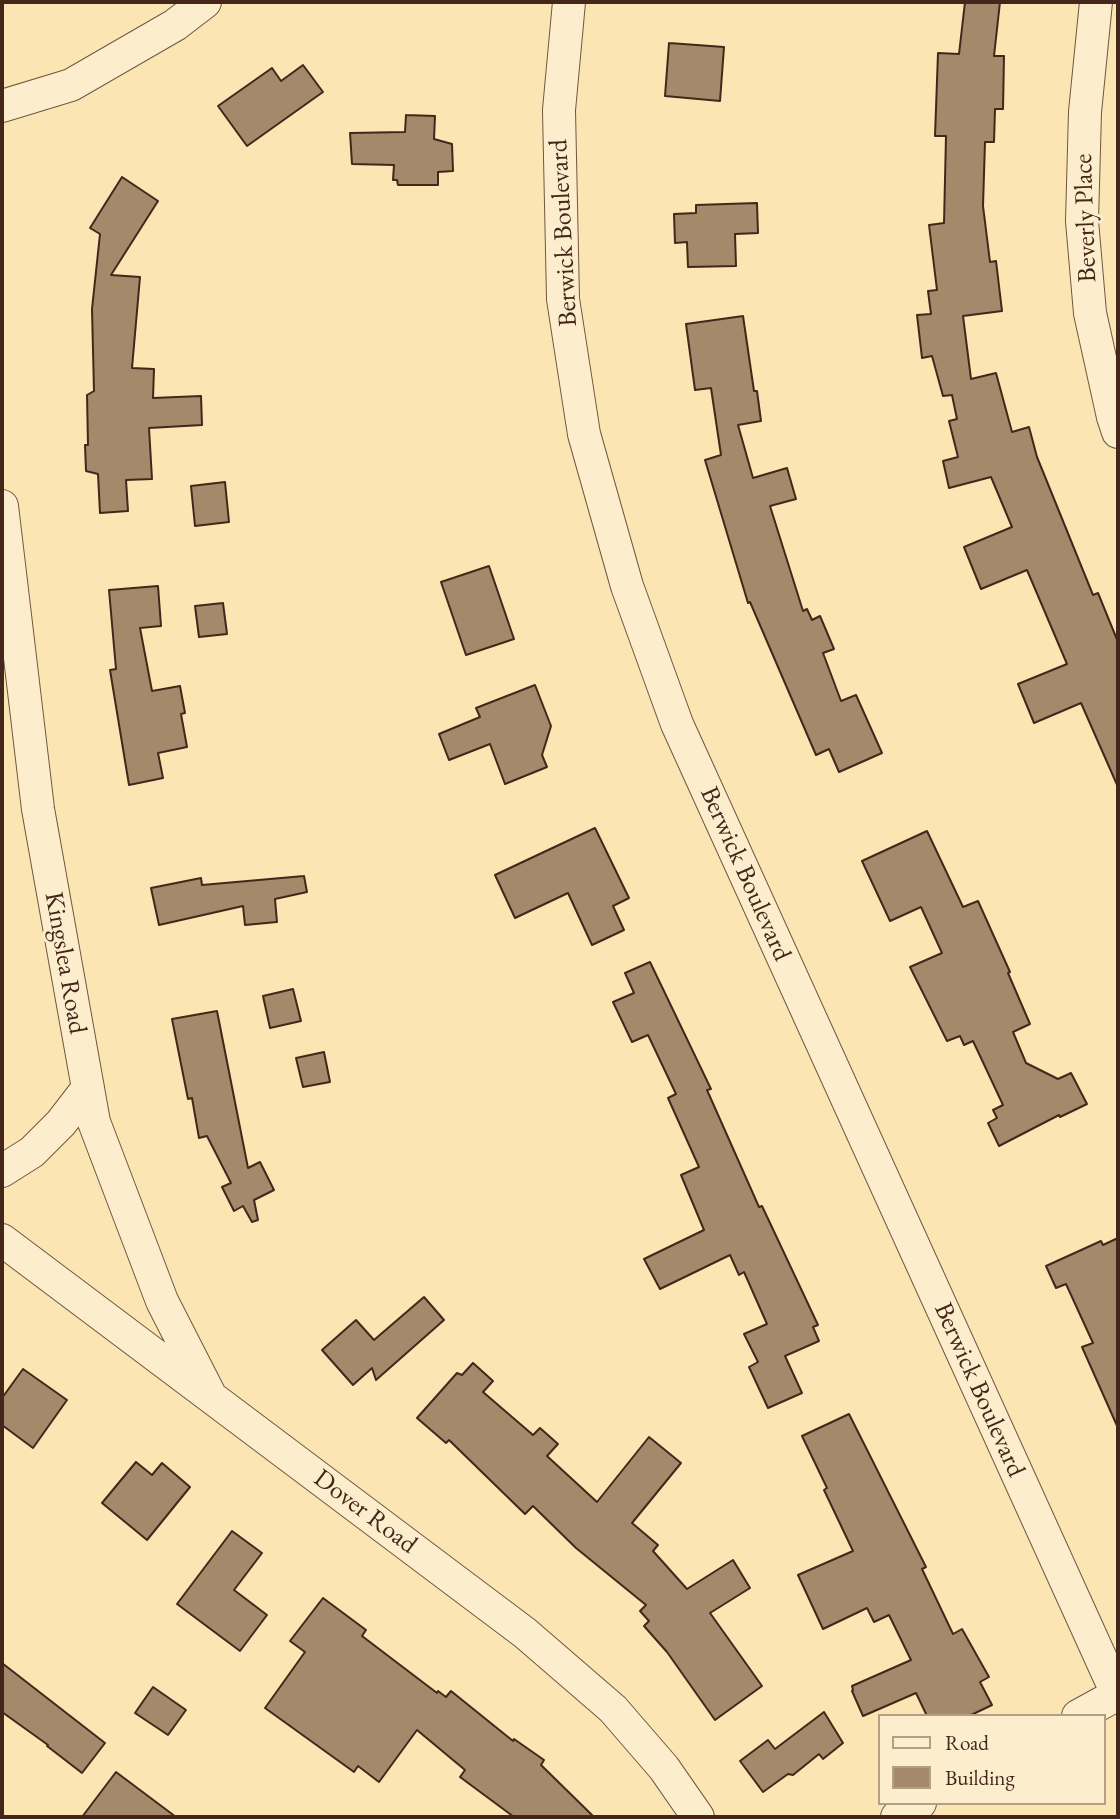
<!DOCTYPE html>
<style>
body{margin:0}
#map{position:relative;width:1120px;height:1819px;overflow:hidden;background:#fbe5b2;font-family:"EB Garamond",serif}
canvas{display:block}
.frame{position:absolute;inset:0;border:4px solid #45261b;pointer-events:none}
.legend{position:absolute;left:878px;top:1714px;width:228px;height:91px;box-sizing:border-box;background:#fceecd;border:2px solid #b39e86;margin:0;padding:9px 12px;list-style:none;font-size:21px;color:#45261b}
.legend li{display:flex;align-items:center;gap:14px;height:35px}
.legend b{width:35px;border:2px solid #b39e86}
</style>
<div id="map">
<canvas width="1120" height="1819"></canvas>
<div class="frame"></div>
<ul class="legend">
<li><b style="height:9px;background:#fceecd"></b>Road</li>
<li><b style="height:19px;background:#a4896a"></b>Building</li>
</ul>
</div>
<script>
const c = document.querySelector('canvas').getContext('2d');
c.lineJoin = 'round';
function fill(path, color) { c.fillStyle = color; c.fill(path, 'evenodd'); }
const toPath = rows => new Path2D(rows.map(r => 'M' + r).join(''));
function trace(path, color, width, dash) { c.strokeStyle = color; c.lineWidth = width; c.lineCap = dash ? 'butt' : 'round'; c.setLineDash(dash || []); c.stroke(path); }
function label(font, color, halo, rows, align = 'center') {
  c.font = font + ' "EB Garamond",serif'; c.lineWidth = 6; c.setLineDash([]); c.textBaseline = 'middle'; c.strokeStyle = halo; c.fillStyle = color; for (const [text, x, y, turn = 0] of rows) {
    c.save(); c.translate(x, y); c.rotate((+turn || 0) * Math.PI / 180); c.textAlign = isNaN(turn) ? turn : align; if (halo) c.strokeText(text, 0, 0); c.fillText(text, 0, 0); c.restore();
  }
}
const building = toPath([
 [965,2,1000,2,994,56,1004,56,1003,109,995,109,994,142,985,142,983,206,990,262,996,261,1002,311,963,316,971,379,996,373,1012,432,1029,427,1037,457,1093,595,1098,593,1118,642,1118,787,1081,703,1034,723,1018,684,1067,664,1027,570,981,589,964,547,1012,527,991,477,949,488,943,461,958,457,949,421,957,419,952,395,943,396,932,356,922,358,917,315,931,314,928,291,937,290,929,225,944,223,946,136,935,136,938,53,959,54,965,2],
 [669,43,724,47,720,101,665,96,669,43],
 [303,65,323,92,247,146,218,106,272,68,281,81,303,65],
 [406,115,435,116,434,139,452,144,453,171,438,172,438,185,398,185,397,180,393,180,394,165,352,164,350,133,405,132,406,115],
 [122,177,158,201,111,275,140,277,132,368,154,369,153,398,201,396,202,425,149,428,152,479,126,480,128,511,100,513,98,474,86,471,85,445,88,445,87,395,94,391,92,309,100,234,90,228,122,177],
 [757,203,758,233,735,234,736,266,688,267,687,242,675,243,674,214,696,213,696,205,757,203],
 [743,316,754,391,757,391,761,421,738,425,753,478,787,468,796,499,770,506,803,611,807,609,812,620,820,616,834,649,823,653,841,701,856,695,882,753,839,772,829,749,816,755,750,602,748,603,705,460,721,455,711,388,695,390,686,324,743,316],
 [225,482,229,522,195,526,191,486,225,482],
 [489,566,514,639,466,655,441,582,489,566],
 [158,586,161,626,140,628,152,691,180,686,185,713,181,714,187,747,158,753,163,778,129,785,110,670,116,669,109,590,158,586],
 [223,603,227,634,199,637,195,606,223,603],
 [535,685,551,726,542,755,547,767,505,784,490,744,449,760,439,734,480,717,476,708,535,685],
 [595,828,629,898,613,906,624,930,592,945,568,893,515,918,495,875,595,828],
 [927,831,963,907,978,901,1010,972,1008,973,1030,1024,1013,1032,1026,1063,1058,1079,1071,1073,1087,1104,1060,1117,1059,1115,999,1146,988,1123,997,1118,993,1110,1003,1105,973,1041,964,1045,960,1036,947,1041,910,967,942,953,921,907,890,921,862,861,927,831],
 [304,876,307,892,275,899,277,922,245,925,243,906,159,925,151,888,201,878,202,885,304,876],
 [650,962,711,1089,707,1090,759,1207,762,1206,818,1325,813,1327,819,1341,785,1356,802,1393,768,1408,749,1367,758,1362,744,1334,767,1324,744,1272,739,1275,730,1255,660,1289,644,1259,704,1230,681,1175,699,1167,668,1098,676,1094,648,1035,632,1042,613,1002,634,993,625,973,650,962],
 [293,989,301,1021,270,1028,263,996,293,989],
 [217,1011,248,1168,260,1162,274,1190,254,1200,258,1220,252,1222,243,1206,234,1211,222,1187,231,1183,207,1136,199,1138,192,1098,188,1099,172,1019,217,1011],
 [324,1052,330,1082,303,1087,296,1058,324,1052],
 [1118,1238,1118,1428,1082,1347,1093,1343,1066,1284,1056,1288,1046,1266,1101,1241,1103,1245,1118,1238],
 [424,1297,444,1320,376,1380,372,1368,353,1385,322,1350,356,1320,374,1340,424,1297],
 [473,1363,493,1381,483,1392,533,1435,540,1428,558,1444,547,1456,597,1502,649,1437,681,1463,632,1523,658,1545,653,1551,687,1589,733,1560,750,1588,710,1613,762,1686,715,1720,667,1652,644,1626,649,1621,640,1611,646,1605,576,1548,533,1506,525,1514,449,1440,446,1443,417,1418,457,1373,462,1375,473,1363],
 [23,1369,67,1400,33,1448,2,1425,2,1398,23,1369],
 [849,1414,926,1567,922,1569,953,1634,962,1629,989,1677,980,1682,992,1705,969,1716,927,1716,916,1693,863,1716,852,1691,853,1690,852,1686,911,1660,889,1615,874,1622,867,1608,823,1629,798,1575,853,1551,824,1490,827,1488,802,1436,849,1414],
 [136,1462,152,1475,162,1463,190,1487,147,1540,102,1503,136,1462],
 [232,1531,262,1553,234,1590,267,1615,240,1651,177,1604,232,1531],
 [323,1598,366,1630,362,1636,437,1693,438,1691,446,1697,451,1691,513,1741,514,1739,544,1760,541,1765,594,1817,514,1817,460,1777,465,1770,417,1730,379,1782,358,1766,354,1772,265,1708,305,1652,290,1641,323,1598],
 [2,1663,105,1743,82,1773,47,1746,48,1745,2,1712,2,1663],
 [153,1687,186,1710,168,1735,135,1713,153,1687],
 [824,1712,843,1743,823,1759,819,1754,793,1775,788,1774,763,1792,740,1761,768,1740,775,1749,824,1712],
 [116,1772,176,1817,82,1817,116,1772]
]);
fill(building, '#a4896a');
trace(building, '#45261b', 2);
const minor = toPath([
 [569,2,559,110,563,299,584,434,627,586,677,724,1118,1696],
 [1096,2,1085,112,1082,221,1090,313,1113,417,1118,432],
 [2,106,71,85,175,25,205,2],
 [2,506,38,809,94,1122,162,1301,211,1397],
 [2,1171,32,1152,61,1123,88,1088],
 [2,1240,525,1633,613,1709,664,1768,698,1817],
 [1078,1716,1118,1694],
 [897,1817,920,1803]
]);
trace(minor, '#725641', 34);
trace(minor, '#fceecd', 32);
label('26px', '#45261b', '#fceecd', [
 ["Beverly Place",1086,218,-92],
 ["Berwick Boulevard",564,233,-93],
 ["Berwick Boulevard",745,874,66],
 ["Kingslea Road",65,963,80],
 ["Berwick Boulevard",979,1390,66],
 ["Dover Road",365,1512,37]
]);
</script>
